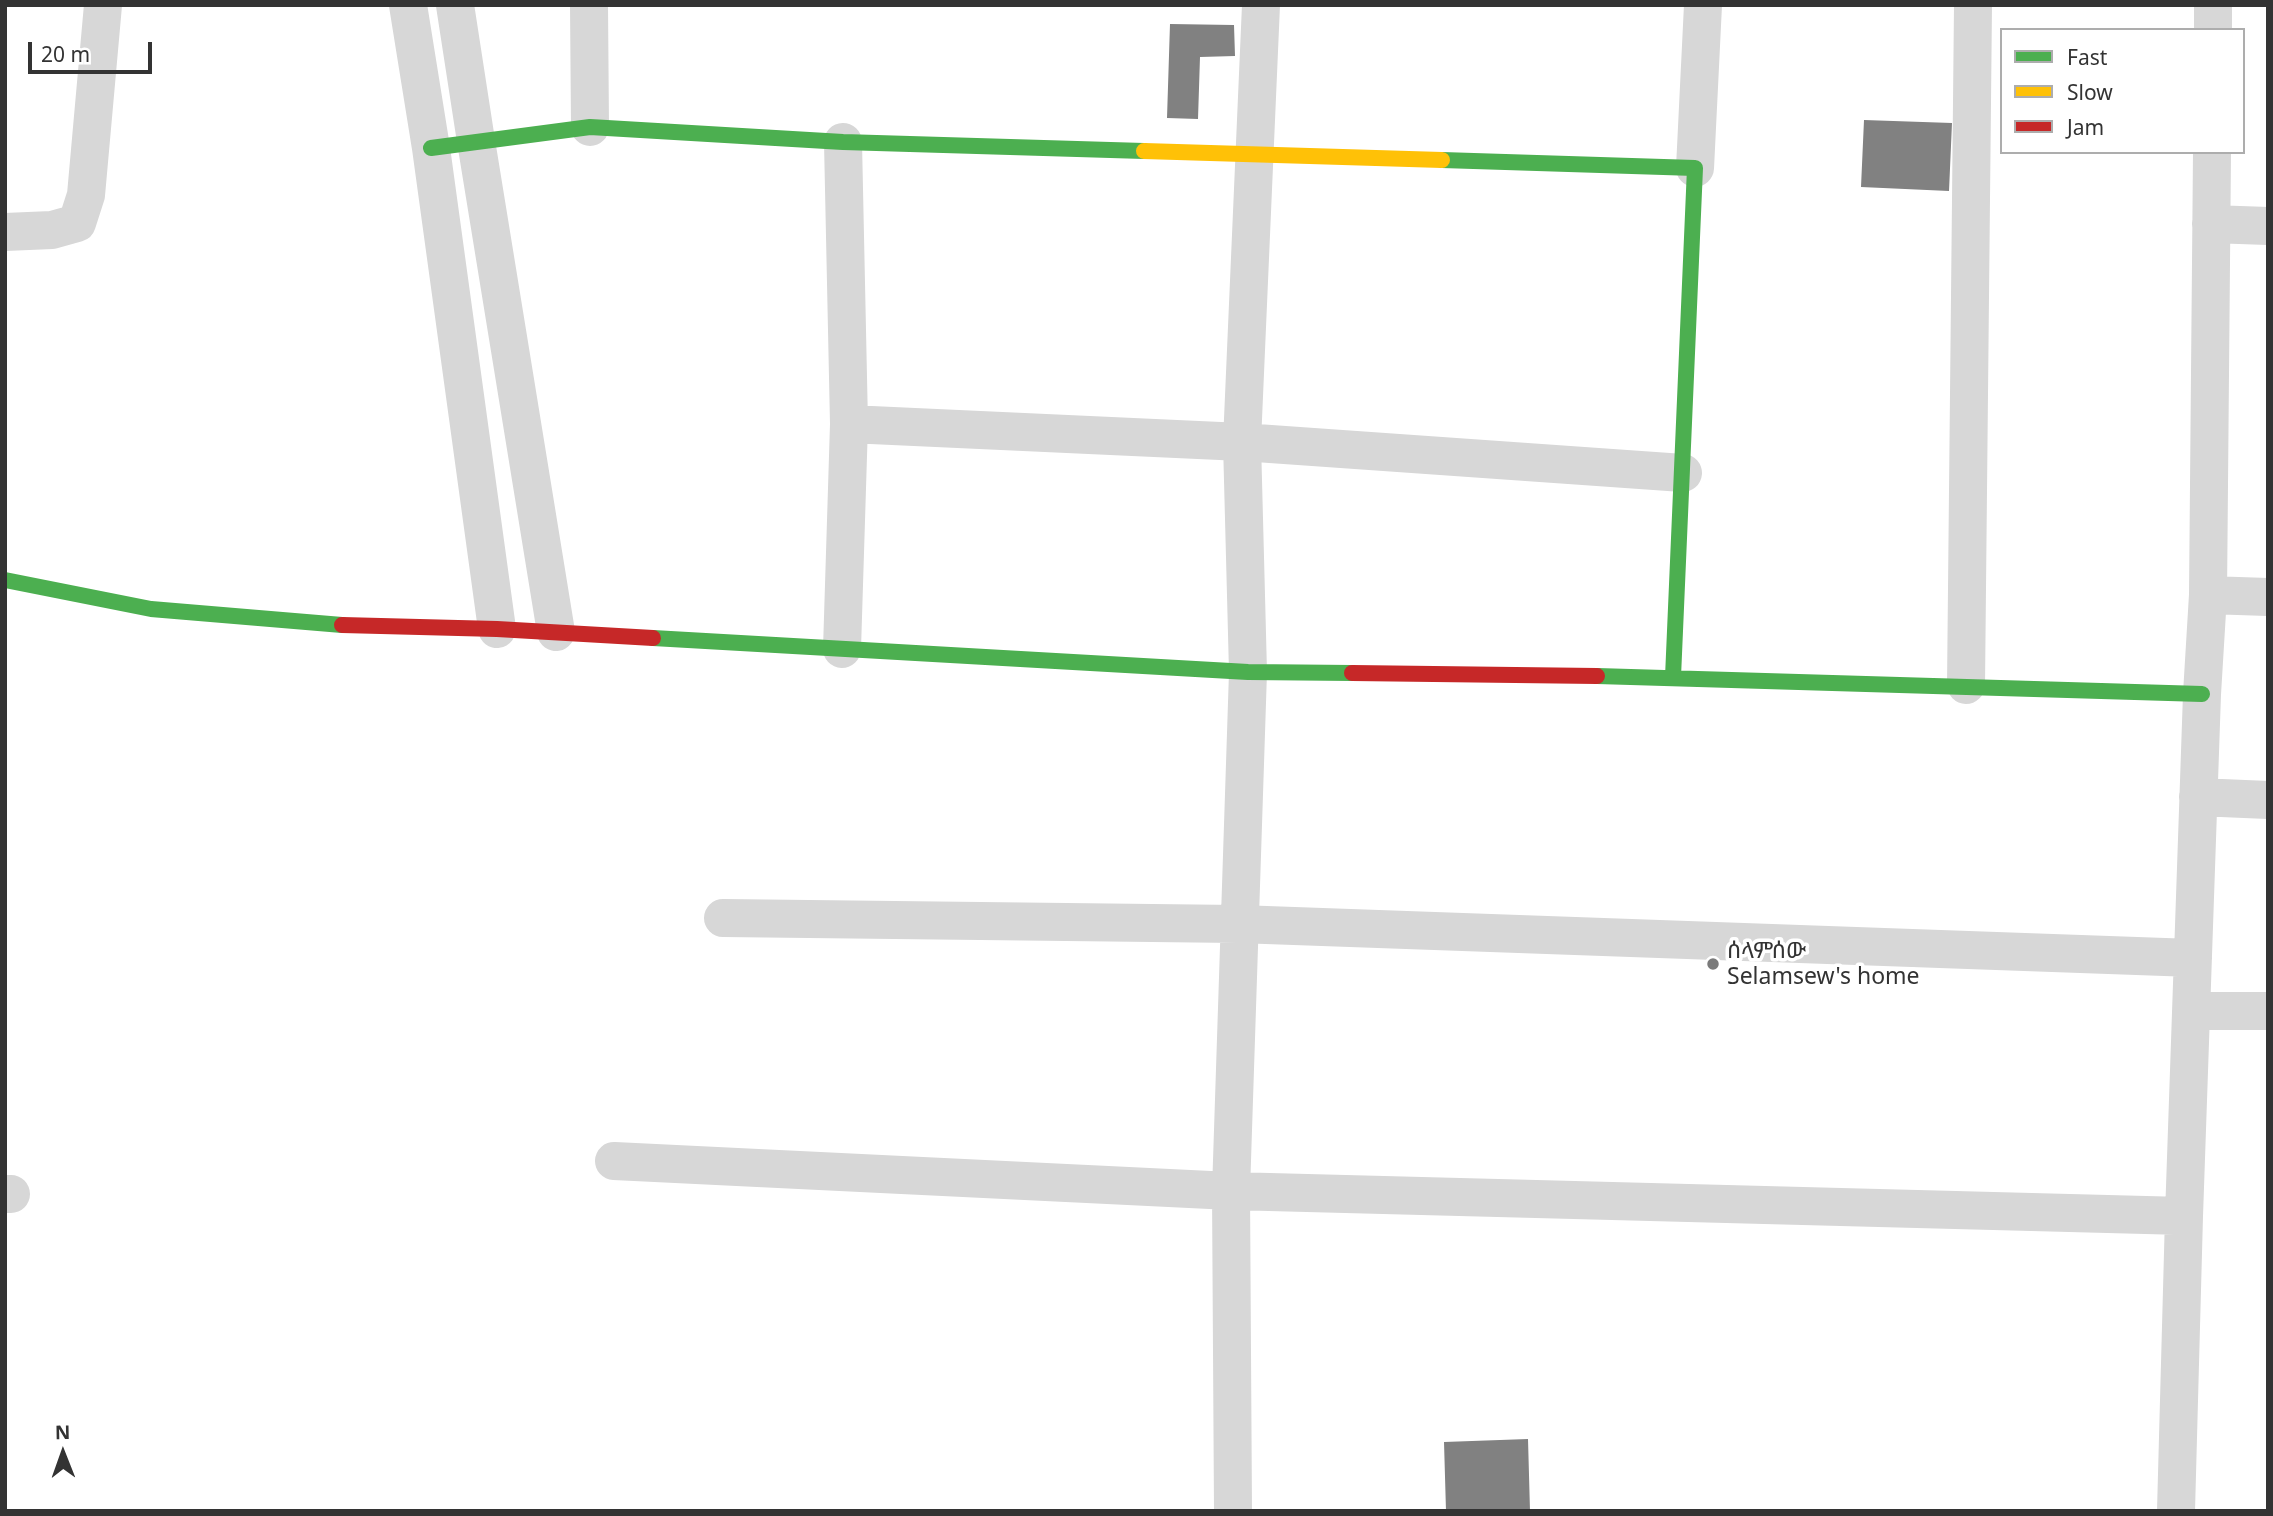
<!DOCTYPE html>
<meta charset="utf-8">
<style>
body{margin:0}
#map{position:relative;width:2273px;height:1516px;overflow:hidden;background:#fff;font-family:"Noto Sans",sans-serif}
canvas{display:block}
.frame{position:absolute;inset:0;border:7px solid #333;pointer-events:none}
.legend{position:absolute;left:2000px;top:28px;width:245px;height:126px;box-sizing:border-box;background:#fff;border:2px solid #adadad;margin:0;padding:9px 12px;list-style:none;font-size:21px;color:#333}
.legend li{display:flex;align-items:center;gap:14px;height:35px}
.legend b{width:35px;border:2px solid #adadad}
.north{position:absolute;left:28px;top:1418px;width:70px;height:70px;-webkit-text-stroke:5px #fff;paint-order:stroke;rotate:359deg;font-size:19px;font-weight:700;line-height:28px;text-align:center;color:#333}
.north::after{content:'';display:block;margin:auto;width:24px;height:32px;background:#333;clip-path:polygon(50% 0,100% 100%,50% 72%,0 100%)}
.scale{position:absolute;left:28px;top:42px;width:124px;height:32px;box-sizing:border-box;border:4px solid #333;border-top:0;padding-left:9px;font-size:21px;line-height:24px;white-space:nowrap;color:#333;-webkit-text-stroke:5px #fff;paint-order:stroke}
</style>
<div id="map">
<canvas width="2273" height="1516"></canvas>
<div class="frame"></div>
<ul class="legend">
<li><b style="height:9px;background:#4caf50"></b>Fast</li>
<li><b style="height:9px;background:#ffc107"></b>Slow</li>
<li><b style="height:9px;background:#c62828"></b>Jam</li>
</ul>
<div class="north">N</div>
<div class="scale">20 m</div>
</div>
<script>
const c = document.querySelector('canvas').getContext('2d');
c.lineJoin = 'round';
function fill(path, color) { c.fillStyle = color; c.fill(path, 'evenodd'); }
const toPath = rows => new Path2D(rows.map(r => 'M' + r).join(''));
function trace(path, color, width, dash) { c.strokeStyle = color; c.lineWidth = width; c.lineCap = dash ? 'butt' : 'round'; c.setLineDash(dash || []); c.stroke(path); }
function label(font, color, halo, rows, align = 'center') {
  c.font = font + ' "Noto Sans","Noto Sans Ethiopic",sans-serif'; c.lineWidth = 7; c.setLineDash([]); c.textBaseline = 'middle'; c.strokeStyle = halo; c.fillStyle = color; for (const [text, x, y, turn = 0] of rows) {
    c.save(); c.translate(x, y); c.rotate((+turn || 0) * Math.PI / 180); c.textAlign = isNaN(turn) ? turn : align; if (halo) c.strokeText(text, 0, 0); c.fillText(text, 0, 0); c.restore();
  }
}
fill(toPath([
 [1170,24,1234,25,1235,56,1200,57,1198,119,1167,118],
 [1864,120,1952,123,1949,191,1861,187],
 [1528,1439,1530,1511,1446,1511,1444,1442]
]), '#818181');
trace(toPath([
 [408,5,431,148,497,629],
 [455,5,476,141,556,632],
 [589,5,590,127],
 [2213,30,2213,5],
 [1695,168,1703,5],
 [2211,224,2268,226],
 [5,232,52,230,77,223,86,195,103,5],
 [849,424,1242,442,1683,473],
 [2208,595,2268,597],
 [842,649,849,424,843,142],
 [1966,685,1973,5],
 [2198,797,2268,800],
 [723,918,1238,924,2193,958],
 [2191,1011,2268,1011],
 [614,1161,1231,1191,2184,1216],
 [5,1194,11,1194],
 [1233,1511,1231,1191,1248,672,1242,442,1261,5],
 [2176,1511,2184,1216,2202,694,2208,595,2212,152]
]), '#d7d7d7', 38);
trace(toPath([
 [431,148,590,127,843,142,1144,151],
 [1442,160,1695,168,1673,677],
 [5,580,151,609,342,625],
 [653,638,1248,672,1352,673],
 [1597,676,2202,694]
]), '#4caf50', 16);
trace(toPath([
 [1144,151,1442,160]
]), '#ffc107', 16);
trace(toPath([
 [342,625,497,629,653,638],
 [1352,673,1597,676]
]), '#c62828', 16);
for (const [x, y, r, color] of [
 [1713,964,7,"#7a7a7a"]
]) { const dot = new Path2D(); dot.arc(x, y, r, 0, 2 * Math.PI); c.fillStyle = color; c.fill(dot); trace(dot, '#fff', 2.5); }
label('23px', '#333', '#fff', [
 ["ሰላምሰው",1727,951],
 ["Selamsew's home",1727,977]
], 'left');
</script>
